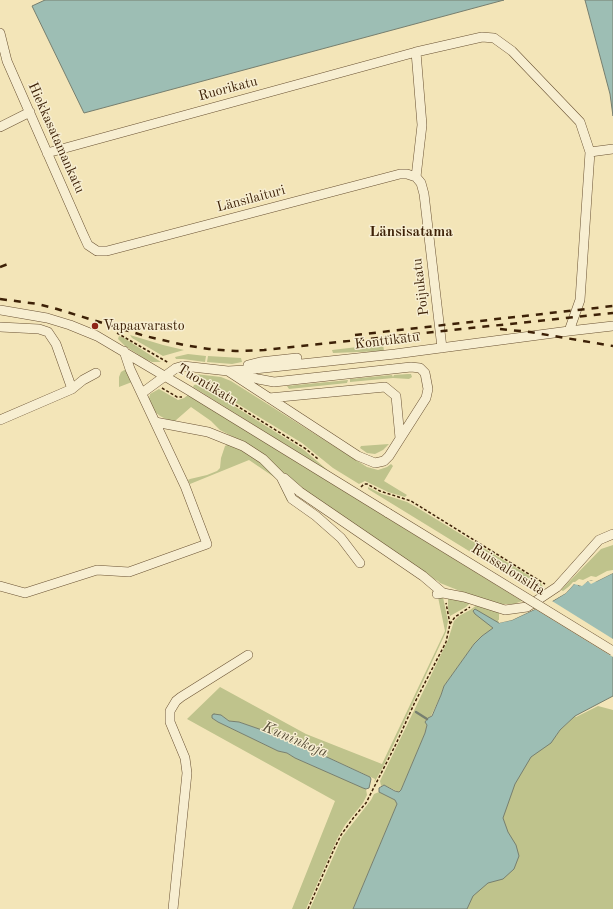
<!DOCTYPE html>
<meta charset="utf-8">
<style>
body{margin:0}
canvas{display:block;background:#f3e5b8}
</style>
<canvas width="613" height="909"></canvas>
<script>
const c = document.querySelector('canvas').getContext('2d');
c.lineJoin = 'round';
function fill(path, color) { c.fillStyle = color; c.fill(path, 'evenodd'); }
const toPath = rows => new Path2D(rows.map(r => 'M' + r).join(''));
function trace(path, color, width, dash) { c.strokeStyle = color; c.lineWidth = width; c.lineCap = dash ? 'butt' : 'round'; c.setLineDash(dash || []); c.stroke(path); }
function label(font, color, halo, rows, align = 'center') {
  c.font = font + ' "Old Standard TT",serif'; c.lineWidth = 3; c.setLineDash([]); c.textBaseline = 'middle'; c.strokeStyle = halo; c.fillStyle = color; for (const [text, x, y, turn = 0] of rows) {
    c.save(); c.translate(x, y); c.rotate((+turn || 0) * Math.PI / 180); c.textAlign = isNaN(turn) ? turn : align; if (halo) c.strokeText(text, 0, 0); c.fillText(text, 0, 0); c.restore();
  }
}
fill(toPath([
 [130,335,163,345,184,350,163,356,132,338],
 [119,336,124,338,161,362,152,362,145,359,125,346,118,339],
 [383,344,384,351,333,353,332,350],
 [188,354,206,356,205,362,183,359,176,359,175,357],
 [208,356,241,358,242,362,232,364,207,362],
 [126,369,132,382,119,387,119,377,121,372],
 [187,373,221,377,231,381,367,467,378,470,387,467,391,464,393,466,384,481,407,495,405,497,388,492,365,481,359,484,333,468,302,443],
 [408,374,411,374,412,377,409,379,393,378,350,382,350,379,392,375,393,377,394,375],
 [348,380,347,383,289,389,287,386],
 [199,384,304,450,331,473,193,387,194,385],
 [159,389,178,400,184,398,188,395,522,601,514,604,501,604,475,597,440,583,438,581,432,578,317,500,239,440,220,430,211,421,191,407,175,421,170,421,160,416,155,412,149,399,150,394],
 [229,444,250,454,275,475,291,500,287,501,277,479,249,460,190,484,188,480,190,479,207,475,217,471,220,468,221,458,225,446],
 [389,444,383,450,375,454,367,453,360,448,361,446],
 [368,487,382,494,407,502,416,507,533,578,540,582,543,587,543,590,539,594,368,489],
 [613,545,613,570,607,571,596,577,591,576,583,580,579,579,563,591,561,590,601,549],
 [438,597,443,597,448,621,446,632,384,765,374,783,375,779,288,739,239,722,229,721,221,715,212,718,218,722,278,751,287,753,295,758,366,789,367,795,363,803,345,825,337,839,306,909,292,909,335,801,187,719,220,687,306,734,382,764,445,631],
 [448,598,449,598,470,603,466,607,450,616,448,610],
 [477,605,499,611,499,623,491,619,487,622,494,628,482,636,474,644,444,686,441,695,431,716,428,718,425,722,427,725,425,733,401,790,399,792,384,785,381,786,380,781,448,640,454,621,459,616,470,610],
 [598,706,613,710,613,909,457,909,525,743,556,736,560,730,575,716,576,717],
 [379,792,395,800,397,804,353,909,310,909,342,837,371,800,374,794]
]), '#bfc38c');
const water = toPath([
 [45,0,504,0,84,113,32,6,45,0],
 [585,0,613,0,613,116,610,94,585,0],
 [613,573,613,696,575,716,560,730,551,743,531,757,515,784,503,818,508,832,516,845,519,856,514,869,503,879,488,883,473,896,467,909,353,909,397,804,395,800,379,792,379,788,384,785,395,791,399,792,401,790,425,733,427,725,425,722,428,718,432,716,441,695,444,686,474,644,482,636,493,628,475,614,473,611,475,609,499,623,502,622,512,620,553,601,566,593,574,584,576,583,579,586,588,581,597,581,613,573],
 [214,714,221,715,229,721,239,722,288,739,370,777,371,779,369,788,366,789,363,788,295,758,287,753,278,751,218,722,212,718,212,715,214,714]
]);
fill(water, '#9dbeb4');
trace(water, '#777f6f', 1);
fill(toPath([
 [613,571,613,573,591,584,588,581,582,586,574,584,566,593,552,601,613,639,613,657,535,609,512,620,499,623,498,620,511,618,552,599,565,591,573,582,576,582,581,584,587,579,591,581,596,579]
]), '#f3e5b8');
trace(toPath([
 [416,712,427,719]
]), '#777f6f', 2.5);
const minor = toPath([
 [0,33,7,61,82,232,88,245,97,251,107,251,400,174,407,174,416,177,421,183,424,194,442,348],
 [0,127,30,112],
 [47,153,416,52],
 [416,177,422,125,416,52,482,37,494,38,512,51,580,122,590,152],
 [0,310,47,318,70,325,97,336,188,390,388,513],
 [0,327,39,329,48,332,56,344,72,389],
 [569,331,580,300,590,152,613,149],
 [248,365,260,362,297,358],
 [411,367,420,368,425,373,428,389,426,398,389,456,384,461,375,463,358,456,228,371,258,379,274,382,411,367],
 [142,393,176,368,183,366,228,371,245,370,395,354,569,331,613,326],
 [269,398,385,387,396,396,400,438],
 [0,420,72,389,83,380,96,373],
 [155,422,208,432,243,446,263,459,281,477,292,499,316,516,341,538,360,563],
 [284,478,300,492,423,576,443,593],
 [0,586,25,593,97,570,129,572,207,544,185,486,130,369,124,351],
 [437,594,443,593,464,597,505,610,527,607,557,587,599,540,613,534],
 [173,909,187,773,185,758,170,722,170,711,176,701,181,697,248,655]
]);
trace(minor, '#6a5233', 10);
trace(toPath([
 [117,333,169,363],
 [189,376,306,449,318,459],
 [162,388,177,397,182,397],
 [361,487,364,484,367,484,380,491,411,501,545,584],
 [450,624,455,617,470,607],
 [308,909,334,849,341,835,354,817,366,803,396,744,414,704,446,642,450,624,446,603]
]), '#3d2107', 1.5, [3, 2]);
trace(minor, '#f7eed1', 9);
trace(toPath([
 [0,267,8,264],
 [0,299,38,304,57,309,145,336,184,345,209,349,236,351,264,350,613,313],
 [500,329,530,332,613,346],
 [355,335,613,306]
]), '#3d2107', 2.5, [7, 7]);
const minorBridge = toPath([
 [388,513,613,651]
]);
trace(minorBridge, '#6a5233', 10, []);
trace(minorBridge, '#f7eed1', 9);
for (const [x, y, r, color] of [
 [95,326,4,"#8f2418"]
]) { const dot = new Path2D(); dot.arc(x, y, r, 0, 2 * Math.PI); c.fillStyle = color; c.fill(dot); trace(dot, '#f7eed1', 1.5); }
label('14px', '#3d2107', '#f7eed1', [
 ["Ruorikatu",228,89,-15],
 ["Hiekkasatamankatu",56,138,66],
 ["Länsilaituri",251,199,-15],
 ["Poijukatu",421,287,-97],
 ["Konttikatu",387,341,-7],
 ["Tuontikatu",207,385,31],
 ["Ruissalonsilta",508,570,32]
]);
label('14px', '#3d2107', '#f7eed1', [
 ["Vapaavarasto",103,326]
], 'left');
label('bold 15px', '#3d2107', '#f7eed1', [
 ["Länsisatama",411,232]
]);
label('italic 15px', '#5a503b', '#f7eed1', [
 ["Kuninkoja",295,740,23]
]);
</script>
